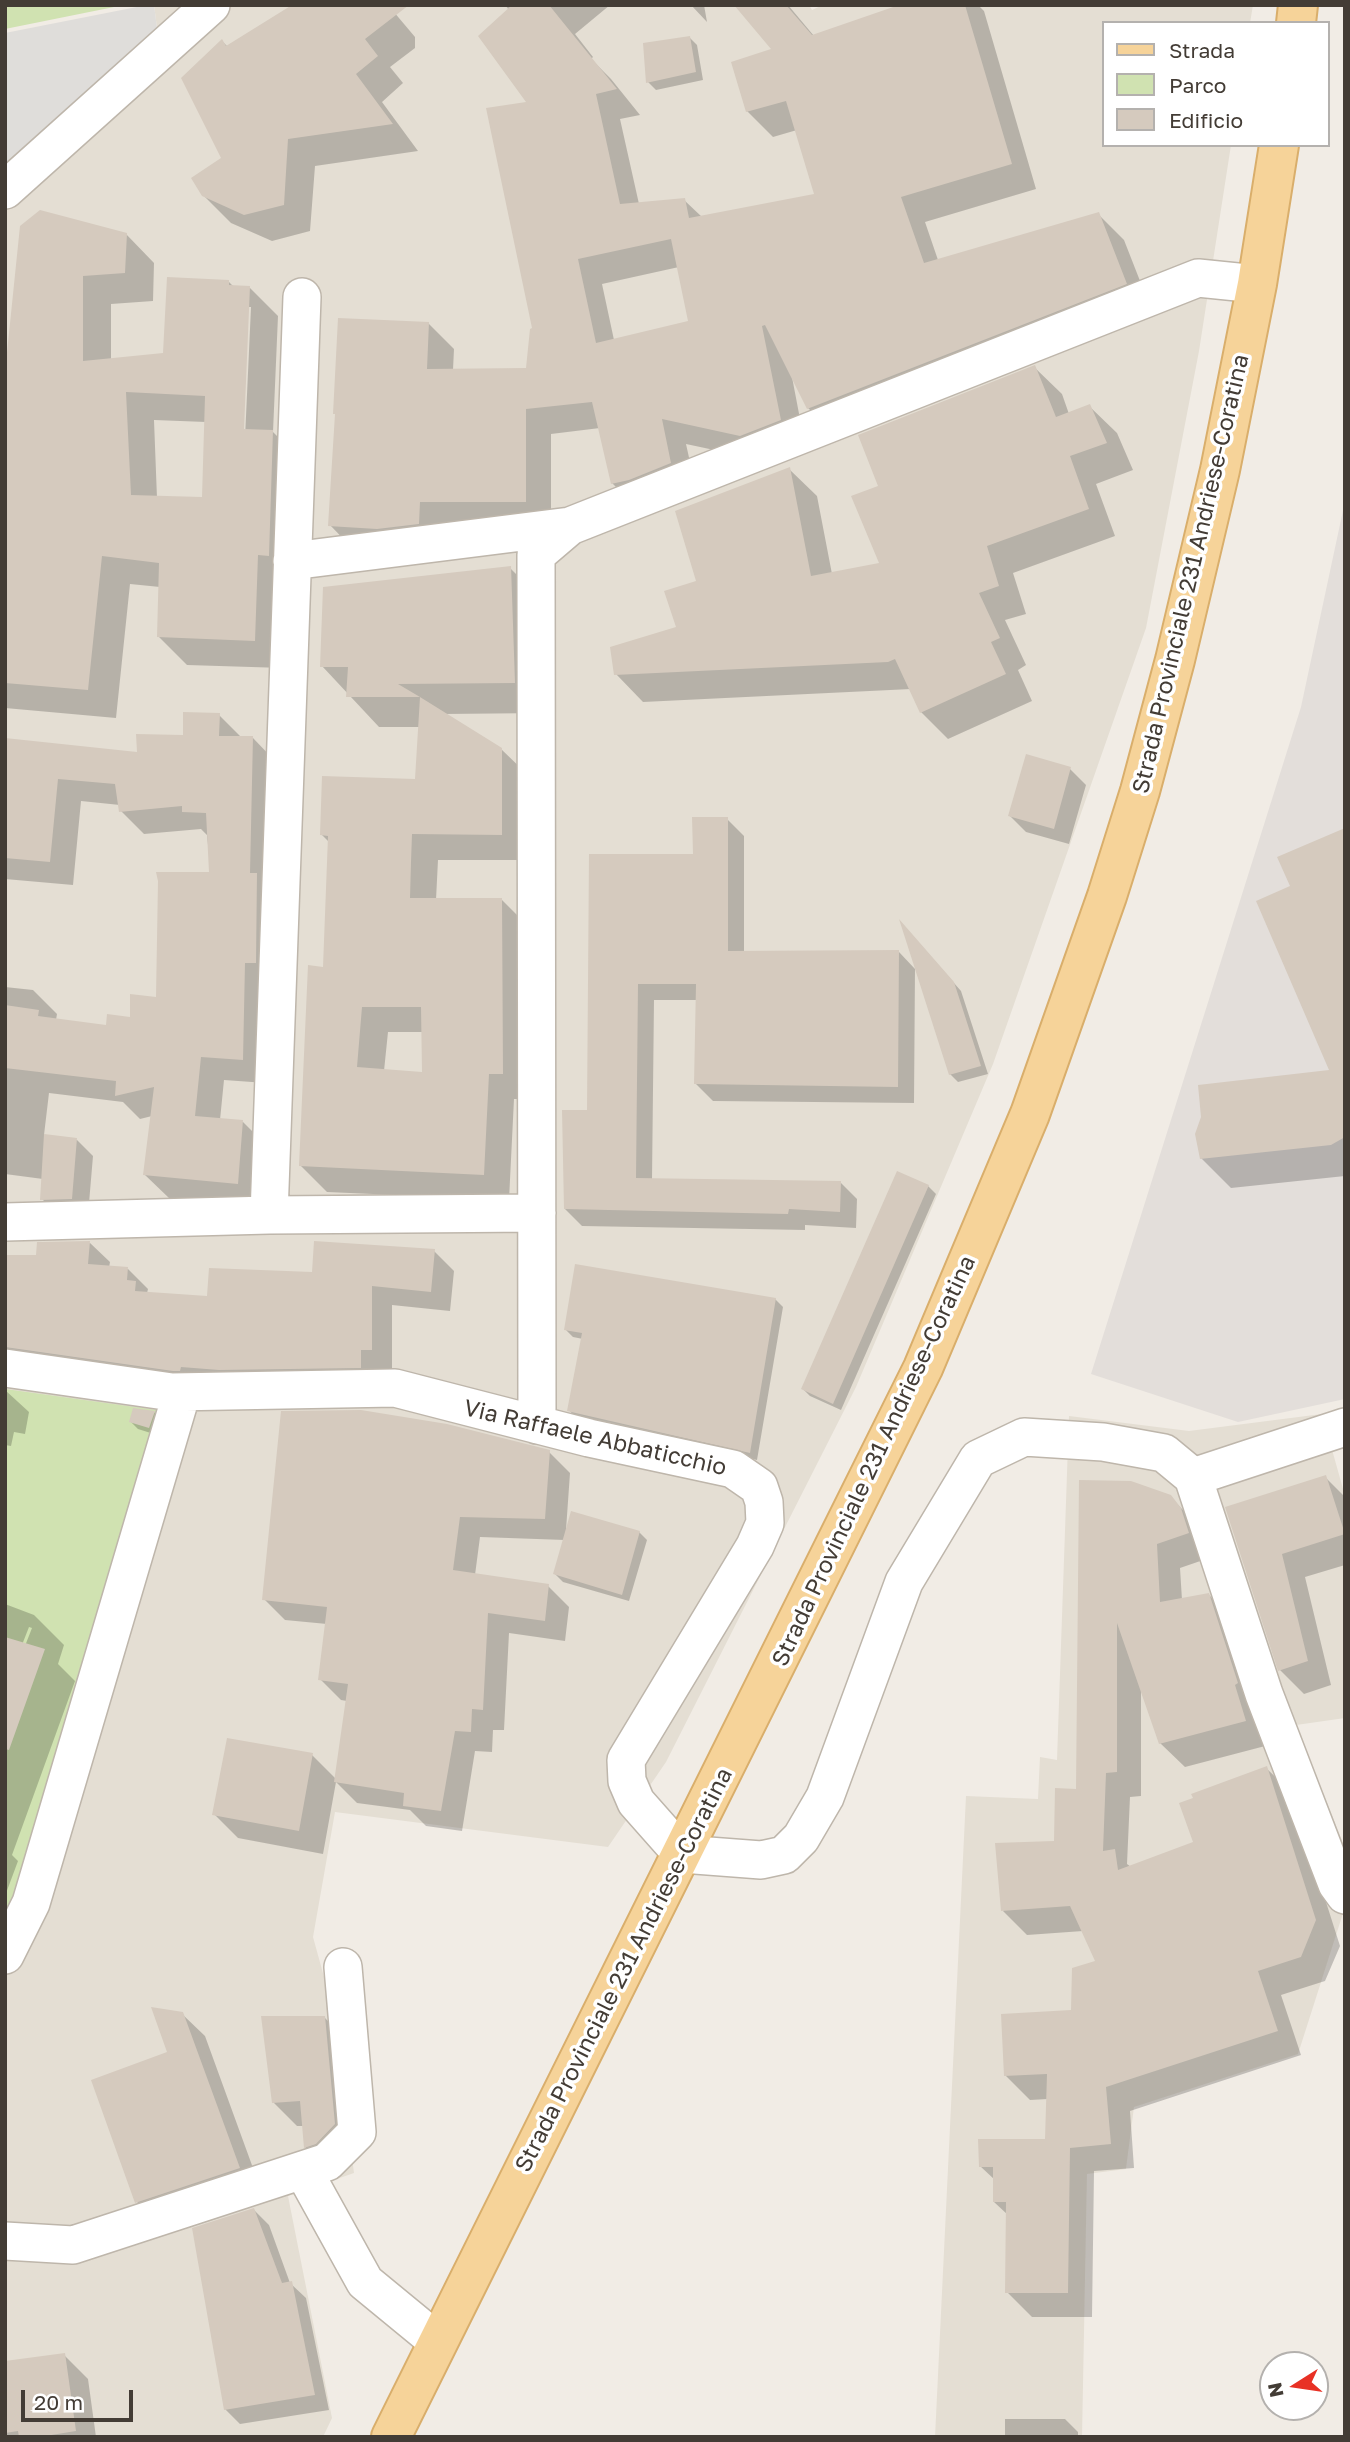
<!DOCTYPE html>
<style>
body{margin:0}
#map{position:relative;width:1350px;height:2442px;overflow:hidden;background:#f1ece5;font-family:"Golos Text",sans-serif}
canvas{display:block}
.frame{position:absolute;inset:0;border:7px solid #433c35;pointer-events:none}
.legend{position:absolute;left:1102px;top:21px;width:228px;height:126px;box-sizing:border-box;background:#fff;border:2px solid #b4b1ae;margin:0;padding:9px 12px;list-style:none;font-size:21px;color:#433c35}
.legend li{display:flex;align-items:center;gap:14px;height:35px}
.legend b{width:35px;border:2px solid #b4b1ae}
.north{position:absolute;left:1259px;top:2351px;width:70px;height:70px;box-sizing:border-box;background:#fff;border:2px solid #b4b1ae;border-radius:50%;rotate:258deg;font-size:19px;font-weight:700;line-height:28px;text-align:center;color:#433c35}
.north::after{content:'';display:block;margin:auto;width:24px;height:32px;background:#e83125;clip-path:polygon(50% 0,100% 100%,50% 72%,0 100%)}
.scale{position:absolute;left:21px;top:2390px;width:112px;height:32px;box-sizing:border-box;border:4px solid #433c35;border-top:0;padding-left:9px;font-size:21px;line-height:24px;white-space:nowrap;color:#433c35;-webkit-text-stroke:5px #fff;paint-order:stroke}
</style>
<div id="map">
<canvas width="1350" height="2442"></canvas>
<div class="frame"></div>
<ul class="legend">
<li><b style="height:9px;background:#f6d399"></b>Strada</li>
<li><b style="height:19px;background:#d0e2b1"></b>Parco</li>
<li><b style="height:19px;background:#d5cabe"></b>Edificio</li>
</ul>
<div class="north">N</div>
<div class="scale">20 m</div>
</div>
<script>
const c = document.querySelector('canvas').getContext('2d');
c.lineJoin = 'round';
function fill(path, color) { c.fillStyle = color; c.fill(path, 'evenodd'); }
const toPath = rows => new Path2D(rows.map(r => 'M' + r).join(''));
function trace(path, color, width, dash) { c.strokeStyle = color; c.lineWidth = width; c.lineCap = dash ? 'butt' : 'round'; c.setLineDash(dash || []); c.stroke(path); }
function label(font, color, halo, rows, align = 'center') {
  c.font = font + ' "Golos Text",sans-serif'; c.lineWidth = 7; c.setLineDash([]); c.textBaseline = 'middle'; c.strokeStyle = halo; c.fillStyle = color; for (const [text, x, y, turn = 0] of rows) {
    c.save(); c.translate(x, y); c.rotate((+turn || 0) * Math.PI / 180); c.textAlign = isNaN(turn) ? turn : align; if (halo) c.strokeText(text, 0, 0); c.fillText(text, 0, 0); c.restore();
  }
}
fill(toPath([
 [154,5,809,5,812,10,823,5,1253,5,1250,23,1103,23,1103,145,1231,145,1199,351,1146,628,993,1064,856,1387,666,1762,608,1847,335,1812,313,1937,332,2006,354,2173,288,2196,332,2418,323,2437,5,2437,5,168,157,28],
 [1322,1414,1345,1496,1345,1718,1296,1725,1345,1848,1345,1907,1298,2054,1134,2107,1126,2169,1087,2174,1082,2437,935,2437,966,1796,1038,1799,1040,1757,1057,1760,1069,1416,1189,1431]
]), '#e4ded3');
fill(toPath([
 [1345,501,1345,1399,1238,1422,1091,1374,1301,707]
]), '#e3deda');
fill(toPath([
 [5,5,124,5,5,29],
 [5,1389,164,1411,17,1893,5,1916]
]), '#d0e2b1');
fill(toPath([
 [147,5,154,5,157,28,5,168,5,33]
]), '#dfddda');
fill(toPath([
 [388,5,415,37,415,48,390,67,403,83,382,102,418,151,315,166,310,231,272,241,231,223,203,195,223,159,222,41,228,47],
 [505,5,610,5,575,34,593,57,591,59,611,79,640,115,620,119,639,204,684,200,702,217,816,196,797,130,773,137,747,111,774,50,737,5,788,5,814,36,904,5,978,5,984,11,1036,189,925,222,938,260,1098,214,1124,240,1151,309,834,433,808,408,792,377,805,445,766,461,686,444,696,489,638,509,612,483,600,428,551,434,551,526,355,551,330,525,428,323,454,349,453,370,527,370,534,330,532,104,509,10],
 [679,267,691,322,614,340,602,284],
 [691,5,704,5,707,22],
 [689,37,697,45,703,80,656,90,648,82],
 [22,227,126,234,154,263,153,301,111,304,111,360,165,354,229,282,234,287,250,288,278,316,273,432,301,460,283,668,187,665,159,637,160,587,130,584,116,718,5,708,5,478],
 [248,307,251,307,245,438,241,437],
 [154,420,206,422,204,499,157,498],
 [1034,367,1062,394,1069,414,1089,406,1117,433,1133,470,1096,484,1115,536,1013,573,1026,614,1005,620,1026,665,1018,670,1032,701,948,739,921,712,911,689,643,702,616,674,679,629,699,582,789,469,817,496,832,574,882,565,880,487],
 [510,568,541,599,545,713,444,714,501,749,528,775,528,860,438,860,436,900,501,899,527,925,529,1099,514,1099,509,1200,327,1192,301,1166,325,969,330,843,322,835,416,781,419,727,379,727,322,666],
 [388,1032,424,1032,424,1074,384,1071],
 [219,715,242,738,253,738,276,762,266,1083,224,1080,220,1120,243,1122,266,1145,261,1207,169,1198,145,1175,152,1116,140,1119,123,1102,49,1093,44,1135,77,1140,93,1156,88,1215,58,1215,42,1199,43,1179,5,1174,5,987,33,990,57,1014,56,1020,108,1027,131,1019,158,999,211,874,207,835,201,829,144,834,121,811,120,805,81,801,73,885,5,879,5,740,139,754,184,737],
 [1070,769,1086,785,1069,844,1026,832,1010,816],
 [727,819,744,836,744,952,899,952,915,969,914,1103,713,1101,696,1084,697,1000,654,1000,652,1180,840,1182,857,1199,856,1228,805,1225,805,1230,582,1226,565,1209,589,1112,591,856,695,856],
 [1345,829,1345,1176,1231,1188,1201,1158,1331,1071,1292,887],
 [903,925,961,991,988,1074,958,1082,950,1074],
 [928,1186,936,1194,841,1410,810,1396,803,1389],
 [90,1243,110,1262,109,1268,128,1269,148,1289,147,1293,209,1298,314,1274,434,1251,454,1271,450,1311,392,1305,392,1369,380,1370,380,1387,5,1382,5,1257,38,1257],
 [775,1299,783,1307,757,1460,576,1418,569,1410,583,1339,573,1337,566,1330],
 [5,1390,29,1412,25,1434,14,1432,11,1446,5,1445],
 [154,1412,161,1420,157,1435,138,1429,131,1422],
 [549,1452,570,1473,566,1530,639,1532,647,1540,629,1601,563,1582,555,1574,565,1540,480,1537,475,1575,548,1586,569,1607,565,1641,509,1633,504,1730,493,1730,492,1752,475,1751,462,1831,426,1826,410,1810,357,1803,336,1782,323,1854,238,1838,214,1814,312,1755,336,1779,347,1701,341,1700,320,1679,327,1624,285,1620,264,1599],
 [1325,1477,1345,1497,1345,1565,1305,1577,1331,1685,1304,1694,1280,1670,1227,1508],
 [1081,1482,1170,1497,1195,1522,1212,1557,1180,1568,1182,1600,1208,1594,1233,1619,1269,1745,1185,1767,1160,1743,1141,1688,1141,1796,1130,1797,1127,1864,1131,1867,1195,1843,1266,1768,1291,1792,1340,1946,1325,1981,1281,1995,1301,2055,1130,2111,1134,2168,1094,2171,1092,2317,1032,2317,1007,2292,1008,2215,994,2202,995,2180,980,2166,1047,2141,1048,2099,1030,2100,1005,2075,1073,2011,1097,1962,1083,1931,1027,1935,1003,1911,1056,1843,1078,1791],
 [5,1604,34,1615,64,1645,58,1664,75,1681,12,1855,18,1861,5,1896],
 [29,1627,32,1628,23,1651,20,1650],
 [182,2014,205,2036,261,2190,159,2224,137,2202,169,2053],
 [325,2018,348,2042,358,2148,329,2170,305,2147,304,2126,297,2126,273,2102],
 [254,2210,269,2225,290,2283,306,2298,329,2410,240,2424,225,2409],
 [64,2355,88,2379,96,2437,5,2437,5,2363],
 [1005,2419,1065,2419,1078,2432,1078,2437,1005,2437]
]), '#0003');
fill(toPath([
 [292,5,409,5,365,39,378,56,356,74,393,124,288,139,284,205,244,215,202,196,191,178,221,158,181,78,222,39,226,46],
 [512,5,549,5,617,89,596,94,620,204,685,198,689,218,814,194,786,101,746,112,731,62,771,49,734,5,786,5,812,35,899,5,965,5,1012,164,901,197,924,263,1099,212,1127,284,807,409,765,325,762,326,781,420,740,436,662,419,671,463,629,480,611,484,592,402,526,409,526,502,420,502,419,524,377,529,328,526,335,414,333,414,338,318,429,322,427,369,526,368,530,329,532,328,486,108,526,102,478,36],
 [671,239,688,321,596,343,578,259],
 [690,36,696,72,646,83,643,43],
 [40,210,127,233,125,273,83,276,83,361,163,353,167,277,229,280,229,285,250,286,244,429,273,430,269,556,258,555,255,641,157,637,159,563,102,556,88,690,5,683,5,372,20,226],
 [126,392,205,396,202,497,131,495],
 [1035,365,1056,417,1090,404,1107,443,1070,456,1089,509,987,546,999,586,979,593,1000,638,991,642,1006,674,920,713,895,659,888,662,614,675,610,647,676,627,664,591,696,581,675,511,790,467,811,576,879,563,851,496,878,486,858,435],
 [511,566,515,683,398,684,420,697,346,697,348,667,320,667,323,587],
 [420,697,502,748,502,835,412,834,411,862,410,898,502,898,503,1074,489,1074,484,1175,299,1166,308,965,323,967,328,836,320,835,322,776,415,779],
 [362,1007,421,1007,422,1072,357,1067],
 [183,712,220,713,219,736,253,736,250,873,257,873,256,963,245,963,243,1060,201,1057,195,1116,243,1120,238,1184,143,1175,154,1087,115,1096,116,1081,5,1068,5,1005,39,1010,38,1016,106,1025,107,1014,130,1017,130,994,156,997,158,881,156,872,209,872,206,813,182,812,182,806,119,812,115,784,58,779,50,862,5,858,5,738,137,752,136,734,183,735],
 [1026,754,1071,767,1054,829,1008,816],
 [692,817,728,817,728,951,899,950,898,1087,694,1084,696,984,638,984,636,1178,841,1181,840,1212,789,1209,788,1214,564,1209,562,1110,587,1110,589,854,693,854],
 [1345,828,1345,1137,1331,1145,1200,1159,1195,1134,1201,1117,1198,1085,1329,1070,1256,901,1290,886,1277,857],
 [899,919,954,982,981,1066,949,1075],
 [44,1134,77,1138,72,1199,40,1200],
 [897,1171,929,1185,833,1404,801,1389],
 [90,1241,88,1264,128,1267,127,1280,136,1281,135,1291,207,1296,209,1268,312,1272,314,1241,435,1249,431,1292,372,1286,372,1350,361,1350,361,1368,219,1370,181,1367,180,1371,173,1371,5,1347,5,1255,36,1255,37,1242],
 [575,1264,776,1298,750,1453,567,1411,582,1333,564,1330],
 [133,1408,155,1411,149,1428,129,1422],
 [361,1410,447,1424,550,1450,545,1519,460,1517,453,1570,549,1584,545,1621,488,1613,483,1710,472,1709,471,1732,455,1731,441,1811,403,1806,404,1793,334,1782,348,1684,318,1680,327,1607,262,1600,281,1411],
 [1326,1475,1345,1534,1282,1554,1308,1661,1278,1671,1225,1507],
 [1079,1480,1131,1481,1171,1495,1181,1508,1189,1533,1157,1544,1160,1602,1209,1593,1238,1683,1235,1685,1246,1721,1159,1744,1117,1623,1117,1772,1106,1773,1103,1851,1115,1849,1118,1870,1193,1842,1179,1803,1193,1798,1191,1794,1267,1766,1316,1920,1301,1957,1258,1971,1278,2031,1106,2087,1111,2144,1070,2148,1068,2293,1005,2293,1006,2202,993,2202,993,2167,979,2167,978,2139,1045,2139,1047,2074,1004,2076,1001,2014,1071,2010,1072,1968,1095,1961,1070,1906,1001,1911,995,1843,1054,1841,1055,1788,1076,1789],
 [571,1511,640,1531,622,1595,553,1574],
 [5,1637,45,1649,9,1750,5,1749],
 [227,1738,313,1753,299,1831,212,1815],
 [151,2007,183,2012,240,2168,135,2203,91,2080,167,2052],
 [261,2016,325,2016,335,2124,316,2144,304,2148,300,2101,272,2103],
 [254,2208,282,2283,292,2281,315,2395,224,2410,192,2228],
 [65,2353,76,2431,39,2437,19,2437,18,2431,5,2433,5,2361]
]), '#d5cabe');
const minor = toPath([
 [5,190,211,5],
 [292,561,570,526],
 [269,1215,537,1213],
 [5,1222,269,1215,302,297],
 [5,1368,172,1392,395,1388,589,1438,733,1469,759,1487,764,1502,765,1523,755,1546,626,1760,627,1781,636,1802,682,1854,761,1860,784,1855,801,1838,825,1797,904,1582,978,1459,1024,1437,1103,1442,1164,1453,1193,1477,1345,1427],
 [537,1425,536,555,570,526,1198,278,1257,284],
 [1193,1477,1264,1694,1337,1884,1345,1895],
 [5,1955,31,1903,182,1392],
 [303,2170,365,2282,438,2342],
 [5,2241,73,2245,327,2162,357,2132,343,1967]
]);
const primary = toPath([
 [1296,23,1298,5],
 [391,2437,923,1368,1030,1114,1107,896,1140,791,1175,660,1220,470,1257,284,1279,145]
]);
trace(minor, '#beb6ab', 40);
trace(primary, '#d9ae6b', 42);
trace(minor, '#fff', 37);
trace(primary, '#f6d399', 38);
label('23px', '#433c35', '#fff', [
 ["Strada Provinciale 231 Andriese-Coratina",1191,574,-77],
 ["Via Raffaele Abbaticchio",595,1438,13],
 ["Strada Provinciale 231 Andriese-Coratina",874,1461,-65],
 ["Strada Provinciale 231 Andriese-Coratina",624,1970,-63]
]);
</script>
